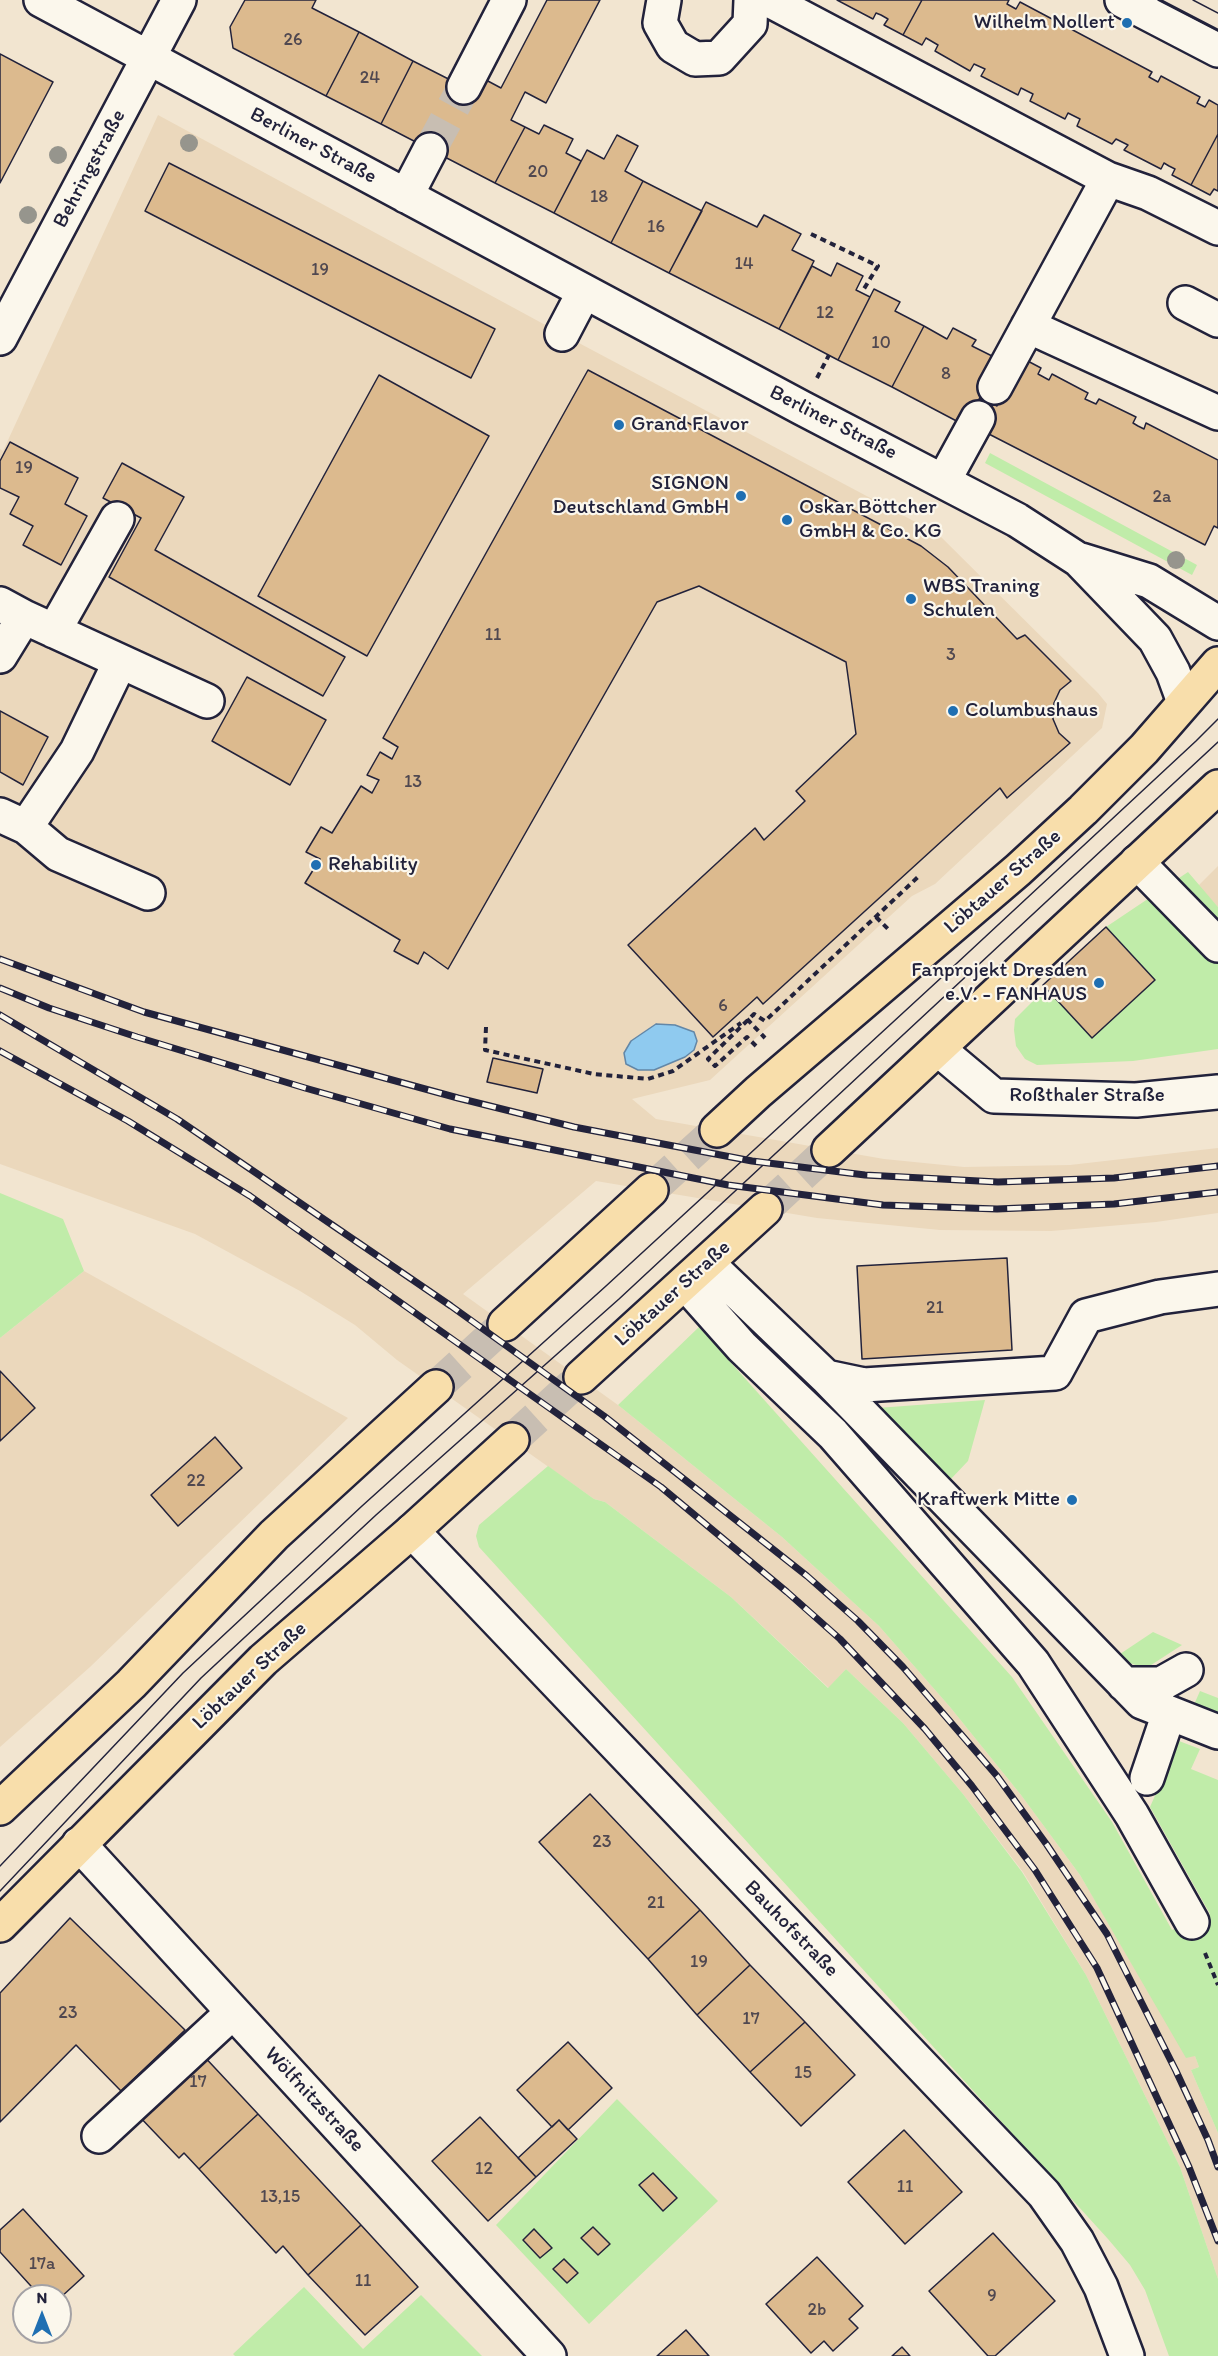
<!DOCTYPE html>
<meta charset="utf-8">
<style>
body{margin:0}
#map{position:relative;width:1218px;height:2356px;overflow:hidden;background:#f2e5d0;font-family:Itim,sans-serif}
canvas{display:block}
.north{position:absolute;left:12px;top:2284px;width:60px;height:60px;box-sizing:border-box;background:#fbf7ec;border:2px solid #a4a2a5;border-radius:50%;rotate:0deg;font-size:16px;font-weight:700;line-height:24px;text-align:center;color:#22223b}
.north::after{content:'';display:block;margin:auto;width:21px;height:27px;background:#1f6fb2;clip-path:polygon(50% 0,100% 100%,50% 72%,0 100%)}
</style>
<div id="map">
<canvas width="1218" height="2356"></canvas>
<div class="north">N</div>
</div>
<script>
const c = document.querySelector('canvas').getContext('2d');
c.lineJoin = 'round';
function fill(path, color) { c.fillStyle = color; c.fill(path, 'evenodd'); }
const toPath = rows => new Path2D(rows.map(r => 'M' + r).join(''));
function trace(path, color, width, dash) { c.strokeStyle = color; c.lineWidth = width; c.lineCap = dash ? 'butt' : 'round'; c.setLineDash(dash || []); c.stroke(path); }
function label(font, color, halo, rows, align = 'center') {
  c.font = font + ' Itim,sans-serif'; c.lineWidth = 4.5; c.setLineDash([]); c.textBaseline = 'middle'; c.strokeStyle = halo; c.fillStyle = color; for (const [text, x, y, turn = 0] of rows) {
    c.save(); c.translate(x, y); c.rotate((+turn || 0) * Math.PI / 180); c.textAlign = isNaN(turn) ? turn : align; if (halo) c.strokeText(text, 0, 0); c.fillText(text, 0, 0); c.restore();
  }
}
fill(toPath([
 [158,115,562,334,938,534,1098,693,1107,704,1102,728,935,884,912,896,710,1080,632,1099,656,1119,884,1159,964,1167,1070,1165,1218,1148,1218,1213,1156,1222,1051,1231,940,1230,817,1218,596,1181,463,1294,618,1405,782,1537,879,1626,950,1707,1021,1795,1080,1875,1133,1965,1195,2056,1199,2067,1191,2070,1218,2133,1218,2279,1180,2167,1086,1975,1023,1872,963,1794,903,1723,846,1669,829,1688,731,1597,605,1502,594,1499,397,1360,355,1325,300,1291,195,1234,0,1164,0,449,3,451],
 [1218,866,1218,907,1198,886],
 [84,1271,348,1418,90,1667,0,1747,0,1338]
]), '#ebd8bc');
fill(toPath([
 [990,453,1197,565,1192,575,985,463],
 [1188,872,1218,907,1218,1049,1133,1061,1037,1065,1025,1059,1016,1046,1014,1030,1015,1019,1045,989,1043,985,1106,927],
 [0,1193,63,1219,84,1271,0,1338],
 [699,1327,1012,1677,1112,1822,1172,1930,1210,1914,1150,1807,1179,1741,1200,1749,1191,1769,1218,1780,1218,2133,1191,2070,1199,2067,1195,2056,1186,2058,1080,1875,1021,1795,950,1707,879,1626,782,1537,618,1405],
 [985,1400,968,1461,949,1481,877,1408],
 [548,1466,594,1499,605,1502,731,1597,828,1688,846,1669,903,1723,963,1794,1022,1872,1086,1975,1180,2167,1218,2279,1218,2356,1169,2356,1145,2290,1130,2265,1108,2239,479,1547,476,1536,479,1525],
 [1153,1632,1182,1645,1148,1667,1139,1666,1114,1658],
 [1200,1691,1218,1698,1218,1718,1193,1707],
 [617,2099,718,2201,589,2324,496,2225],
 [304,2287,363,2349,421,2295,482,2356,235,2356,233,2354]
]), '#c0eca9');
const water = toPath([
 [656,1024,675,1025,694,1032,697,1041,694,1050,685,1057,654,1070,638,1070,626,1064,624,1053,631,1041,656,1024]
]);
fill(water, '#8fcaef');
trace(water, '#6387a7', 1.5);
const building = toPath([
 [245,0,316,0,312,8,359,32,326,96,233,48,230,27,245,0],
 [547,0,600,0,546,103,525,92,511,120,525,127,495,183,381,124,413,61,478,94,486,80,501,88,547,0],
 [837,0,922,0,903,35,884,25,888,19,881,15,876,13,873,19,837,0],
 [922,0,1009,0,1007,4,1016,9,1020,2,1152,72,1149,77,1158,82,1161,76,1200,97,1197,103,1205,107,1209,100,1218,105,1218,134,1191,185,1172,175,1175,169,1169,166,1164,163,1161,169,1124,150,1128,145,1116,139,1112,144,1077,126,1080,119,1068,113,1065,119,1030,101,1033,94,1021,88,1018,95,981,76,985,69,974,64,970,71,935,51,938,45,926,38,922,45,903,35,922,0],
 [359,32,413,61,381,124,326,96,359,32],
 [0,54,53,82,0,183,0,54],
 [544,125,573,139,566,153,581,161,554,213,495,183,525,127,539,134,544,125],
 [1218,134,1218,191,1214,189,1210,195,1191,185,1218,134],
 [617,135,638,146,625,171,643,181,611,243,554,213,587,150,604,159,617,135],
 [169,163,495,329,471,378,145,211,169,163],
 [643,181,702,211,669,273,611,243,643,181],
 [706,202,757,227,764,215,801,234,792,250,814,261,779,329,669,273,706,202],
 [837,263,863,276,856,290,870,297,838,360,779,329,812,266,831,276,837,263],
 [874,289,900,302,895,311,924,326,892,387,838,360,874,289],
 [924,326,947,339,953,328,976,340,972,346,1000,360,966,426,892,387,924,326],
 [1022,358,1041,368,1038,374,1049,380,1052,374,1088,393,1085,399,1096,404,1099,399,1136,417,1133,423,1138,426,1144,429,1146,423,1218,460,1218,528,1214,526,1205,545,983,431,972,415,980,397,997,406,1022,358],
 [588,370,921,546,948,567,1017,639,1025,635,1071,681,1060,690,1054,703,1053,719,1059,733,1070,743,1007,798,1000,788,763,1004,757,997,713,1037,628,945,755,828,764,840,805,801,796,791,856,734,846,662,699,586,657,602,448,969,424,952,418,964,394,951,400,940,305,883,320,859,306,852,321,827,332,833,361,786,372,793,379,780,367,775,380,752,392,759,398,747,383,738,588,370],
 [379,375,489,436,367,656,258,596,379,375],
 [10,442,78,478,65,504,87,516,61,565,23,545,33,526,10,514,19,497,0,488,0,461,10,442],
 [122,463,184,497,155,550,345,657,323,696,109,577,141,518,103,498,122,463],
 [247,677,326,720,290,785,212,741,247,677],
 [0,711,48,737,23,785,0,772,0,711],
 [1106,927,1155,980,1092,1038,1043,985,1106,927],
 [493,1058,543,1069,537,1093,487,1082,493,1058],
 [1007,1258,1012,1350,862,1359,857,1266,1007,1258],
 [0,1371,35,1408,0,1441,0,1371],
 [215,1437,242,1468,178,1526,151,1495,215,1437],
 [590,1794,700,1910,648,1959,539,1842,590,1794],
 [700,1910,750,1965,697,2015,648,1959,700,1910],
 [70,1918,185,2030,121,2091,76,2045,0,2122,0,1993,70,1918],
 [750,1965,805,2022,750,2072,697,2015,750,1965],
 [805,2022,855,2075,801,2126,750,2072,805,2022],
 [568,2042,612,2088,568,2130,559,2120,552,2127,517,2090,568,2042],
 [200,2052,258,2114,199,2169,184,2153,179,2158,136,2113,200,2052],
 [258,2114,361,2225,308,2275,283,2246,276,2253,199,2169,258,2114],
 [480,2117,536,2177,488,2221,432,2161,480,2117],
 [559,2120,577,2139,536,2177,518,2158,559,2120],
 [904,2130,962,2192,905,2244,848,2182,904,2130],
 [653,2173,677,2198,663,2211,639,2185,653,2173],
 [23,2209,84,2276,60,2298,60,2296,40,2296,0,2252,0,2230,23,2209],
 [361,2225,418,2287,365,2335,308,2275,361,2225],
 [593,2227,610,2244,598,2255,581,2238,593,2227],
 [534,2229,552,2248,540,2258,523,2240,534,2229],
 [993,2233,1055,2301,995,2356,988,2356,929,2291,993,2233],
 [817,2257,863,2306,849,2319,858,2328,833,2351,824,2341,811,2353,766,2304,817,2257],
 [564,2259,578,2273,567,2283,553,2269,564,2259],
 [686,2330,709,2356,657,2356,686,2330],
 [902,2347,910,2356,892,2356,902,2347]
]);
fill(building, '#dcba8e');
trace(building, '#22223b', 1.5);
trace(toPath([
 [430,150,464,87]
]), '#c8beb2', 33, [33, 16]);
trace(toPath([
 [651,1190,717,1130],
 [765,1209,829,1150],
 [436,1387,505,1324],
 [512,1440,581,1377]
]), '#c8beb2', 33, [33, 16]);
const minor = toPath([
 [41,0,802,408,1017,520,1079,560,1155,639,1173,672,1184,702],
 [664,0,660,23,673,46,695,59,719,58,750,24,751,0],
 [769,0,1108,179,995,387],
 [1122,0,1218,50],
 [464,87,509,0],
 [1108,179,1148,193,1218,228],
 [406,196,430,150],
 [1185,303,1218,320],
 [1028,326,1218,413],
 [562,334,584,292],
 [0,338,179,0],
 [944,480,978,418],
 [1081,560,1149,581,1218,623],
 [0,604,24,617,0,656],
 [24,617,207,701],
 [54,631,117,519],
 [0,815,26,827,77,751,120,662],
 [26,827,58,854,148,893],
 [1137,862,1218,945],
 [938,1049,994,1096,1136,1100,1218,1092],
 [707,1263,826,1377,1142,1702,1218,1732],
 [685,1283,742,1347,833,1434,1033,1663,1132,1815,1192,1922],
 [826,1377,864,1385,1055,1373,1086,1316,1160,1297,1218,1289],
 [412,1531,1044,2194,1077,2241,1101,2287,1127,2356],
 [1124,1684,1161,1684,1186,1670],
 [1147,1778,1169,1713],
 [79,1844,549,2356],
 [99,2136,233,2012]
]);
const major = toPath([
 [717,1130,758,1092,1018,870,1083,810,1144,749,1218,664],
 [829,1150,1218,787],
 [505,1324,651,1190],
 [581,1377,765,1209],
 [0,1808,131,1684,274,1535,436,1387],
 [0,1925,263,1660,412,1531,512,1440]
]);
trace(minor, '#22223b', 38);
trace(major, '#22223b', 38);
trace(toPath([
 [811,234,878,266,862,292],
 [817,378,829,355],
 [876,917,889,930],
 [747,1019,765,1038],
 [486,1027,485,1050,594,1074,648,1079,673,1071,741,1023],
 [756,1046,747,1037,715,1066,708,1059,754,1014,765,1021,919,876],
 [1205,1953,1218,1985]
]), '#22223b', 4, [6, 4.5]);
trace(minor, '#fbf7ec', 33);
trace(major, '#f8deab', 33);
trace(toPath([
 [1158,0,1218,31],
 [1193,0,1218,13],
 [0,1866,183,1673,362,1506,606,1286,942,977,1196,741,1218,719],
 [0,1891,201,1678,376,1515,619,1299,1218,742]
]), '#22223b', 1.5);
const rail = toPath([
 [0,959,144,1012,458,1098,574,1127,752,1161,865,1175,998,1182,1114,1178,1218,1166],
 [0,988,49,1008,137,1037,305,1088,450,1129,728,1185,883,1205,997,1209,1114,1204,1218,1192],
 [0,1015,177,1119,451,1306,604,1416,807,1576,858,1621,903,1667,997,1776,1047,1845,1107,1934,1176,2071,1208,2140,1218,2167],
 [0,1051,128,1121,250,1196,661,1487,787,1592,840,1639,925,1729,972,1786,1035,1870,1097,1968,1189,2167,1218,2241]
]);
trace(rail, '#22223b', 7);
trace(rail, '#fbf7ec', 4.5, [14]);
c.fillStyle = '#96958d';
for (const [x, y] of [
 [189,143],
 [58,155],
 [28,215],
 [1176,560]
]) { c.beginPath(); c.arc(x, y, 9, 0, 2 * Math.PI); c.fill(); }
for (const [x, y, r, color] of [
 [1127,23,6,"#1f6fb2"],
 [619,425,6,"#1f6fb2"],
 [741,496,6,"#1f6fb2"],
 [787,520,6,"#1f6fb2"],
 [911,599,6,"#1f6fb2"],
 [953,711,6,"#1f6fb2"],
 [316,865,6,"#1f6fb2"],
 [1099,983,6,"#1f6fb2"],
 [1072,1500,6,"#1f6fb2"]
]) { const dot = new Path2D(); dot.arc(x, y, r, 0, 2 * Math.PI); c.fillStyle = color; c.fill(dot); trace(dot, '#fbf7ec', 2); }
label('18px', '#504850', null, [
 ["26",293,40],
 ["24",370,78],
 ["20",538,172],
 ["18",599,197],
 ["16",656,227],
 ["14",744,264],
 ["19",320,270],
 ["12",825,313],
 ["10",881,343],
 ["8",946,374],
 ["19",24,468],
 ["2a",1162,497],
 ["11",493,635],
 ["3",951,655],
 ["13",413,782],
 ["6",723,1006],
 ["21",935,1308],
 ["22",196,1481],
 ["23",602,1842],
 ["21",656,1903],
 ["19",699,1962],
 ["23",68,2013],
 ["17",751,2019],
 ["15",803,2073],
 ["17",198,2082],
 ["12",484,2169],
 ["11",905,2187],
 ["13,15",280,2197],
 ["17a",42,2264],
 ["11",363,2281],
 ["9",992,2296],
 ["2b",817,2310]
]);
label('21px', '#22223b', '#fbf7ec', [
 ["Wilhelm Nollert",1115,23,"right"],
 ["Grand Flavor",631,425],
 ["SIGNON",729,484,"right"],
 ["Deutschland GmbH",729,508,"right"],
 ["Oskar Böttcher",799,508],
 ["GmbH & Co. KG",799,532],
 ["WBS Traning",923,587],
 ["Schulen",923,611],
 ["Columbushaus",965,711],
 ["Rehability",328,865],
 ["Fanprojekt Dresden",1087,971,"right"],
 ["e.V. - FANHAUS",1087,995,"right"],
 ["Kraftwerk Mitte",1060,1500,"right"]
], 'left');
label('21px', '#22223b', '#fbf7ec', [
 ["Berliner Straße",313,146,28],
 ["Behringstraße",90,169,-62],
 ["Berliner Straße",833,423,27],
 ["Löbtauer Straße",1003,882,-41],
 ["Roßthaler Straße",1087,1096],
 ["Löbtauer Straße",673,1294,-42],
 ["Löbtauer Straße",250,1676,-43],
 ["Bauhofstraße",791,1929,46],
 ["Wölfnitzstraße",314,2100,47]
]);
</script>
